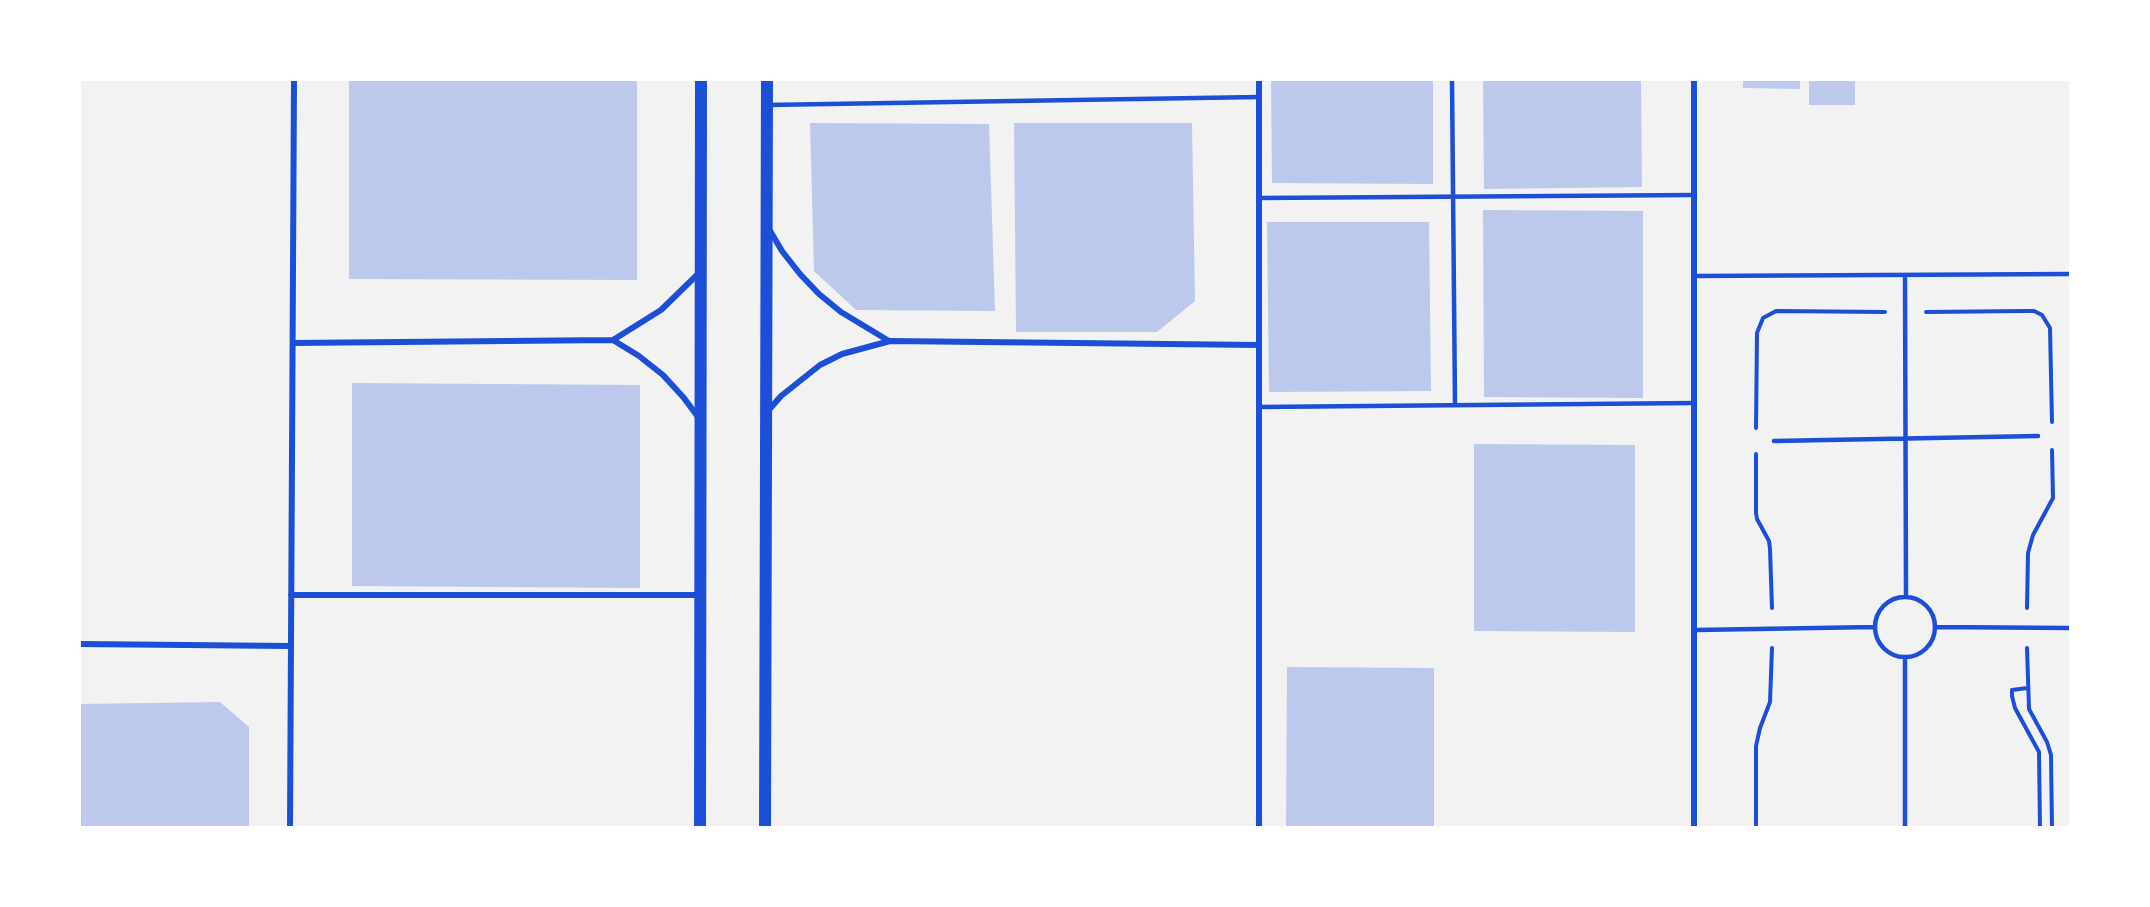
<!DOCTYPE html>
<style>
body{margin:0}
#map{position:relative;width:2150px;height:907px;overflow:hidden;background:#f2f2f2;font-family:Mulish,sans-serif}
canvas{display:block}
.frame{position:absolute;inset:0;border:81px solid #fff;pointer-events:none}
</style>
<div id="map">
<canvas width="2150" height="907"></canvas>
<div class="frame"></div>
</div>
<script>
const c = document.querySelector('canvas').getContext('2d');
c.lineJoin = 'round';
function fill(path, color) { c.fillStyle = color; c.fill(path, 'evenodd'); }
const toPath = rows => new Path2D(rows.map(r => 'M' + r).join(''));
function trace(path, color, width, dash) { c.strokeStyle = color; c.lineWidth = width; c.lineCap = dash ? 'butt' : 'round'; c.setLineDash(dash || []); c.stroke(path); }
fill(toPath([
 [349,80,637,80,637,280,349,279],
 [1271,80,1433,80,1433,184,1272,183],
 [1483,80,1641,80,1642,187,1484,189],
 [1743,80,1800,80,1800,89,1743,88],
 [1809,80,1855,80,1855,105,1809,105],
 [810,123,989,124,995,311,856,310,814,271],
 [1014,123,1192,123,1195,301,1157,332,1016,332],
 [1483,210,1643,211,1643,398,1484,397],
 [1267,222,1429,222,1431,391,1269,392],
 [352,383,640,385,640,588,352,586],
 [1474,444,1635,445,1635,632,1474,631],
 [1287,667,1434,668,1434,828,1286,828],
 [220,702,249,727,249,828,80,828,80,704]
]), '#bdc9ec');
trace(toPath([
 [1926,312,2026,311,2034,311,2042,315,2050,328,2052,422],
 [1756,428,1757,333,1763,318,1776,311,1885,312],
 [1756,454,1756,513,1757,519,1769,541,1770,549,1772,608],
 [2027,608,2028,553,2033,535,2053,498,2052,450],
 [2027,648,2029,709,2047,742,2051,755,2052,828],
 [2027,688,2012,690,2012,696,2015,708,2039,752,2040,828],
 [1756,828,1756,746,1760,728,1770,702,1772,648]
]), '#1d4ed8', 4);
trace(toPath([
 [1452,80,1455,405],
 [767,105,1259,97],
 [1259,198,1695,195],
 [1695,276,2070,274],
 [1905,276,1906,597],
 [1259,407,1695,403],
 [1774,441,2038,436],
 '1875 627a30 30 0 1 1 60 0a30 30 0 1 1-60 0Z',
 [1935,627,2070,628],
 [1696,630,1875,627],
 [1905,657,1905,828]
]), '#1d4ed8', 4.5);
trace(toPath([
 [1694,80,1694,828],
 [769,229,782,251,800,274,819,294,841,312,889,341],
 [613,340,639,356,663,375,684,398,698,417],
 [293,343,613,340,661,310,699,273],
 [767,412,781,396,820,365,842,354,890,341,1259,345],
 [291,595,701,595],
 [80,644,290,646],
 [290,828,294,80],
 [1259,828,1259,80]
]), '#1d4ed8', 6);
trace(toPath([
 [700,828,701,80],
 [765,828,767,80]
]), '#1d4ed8', 12);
</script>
